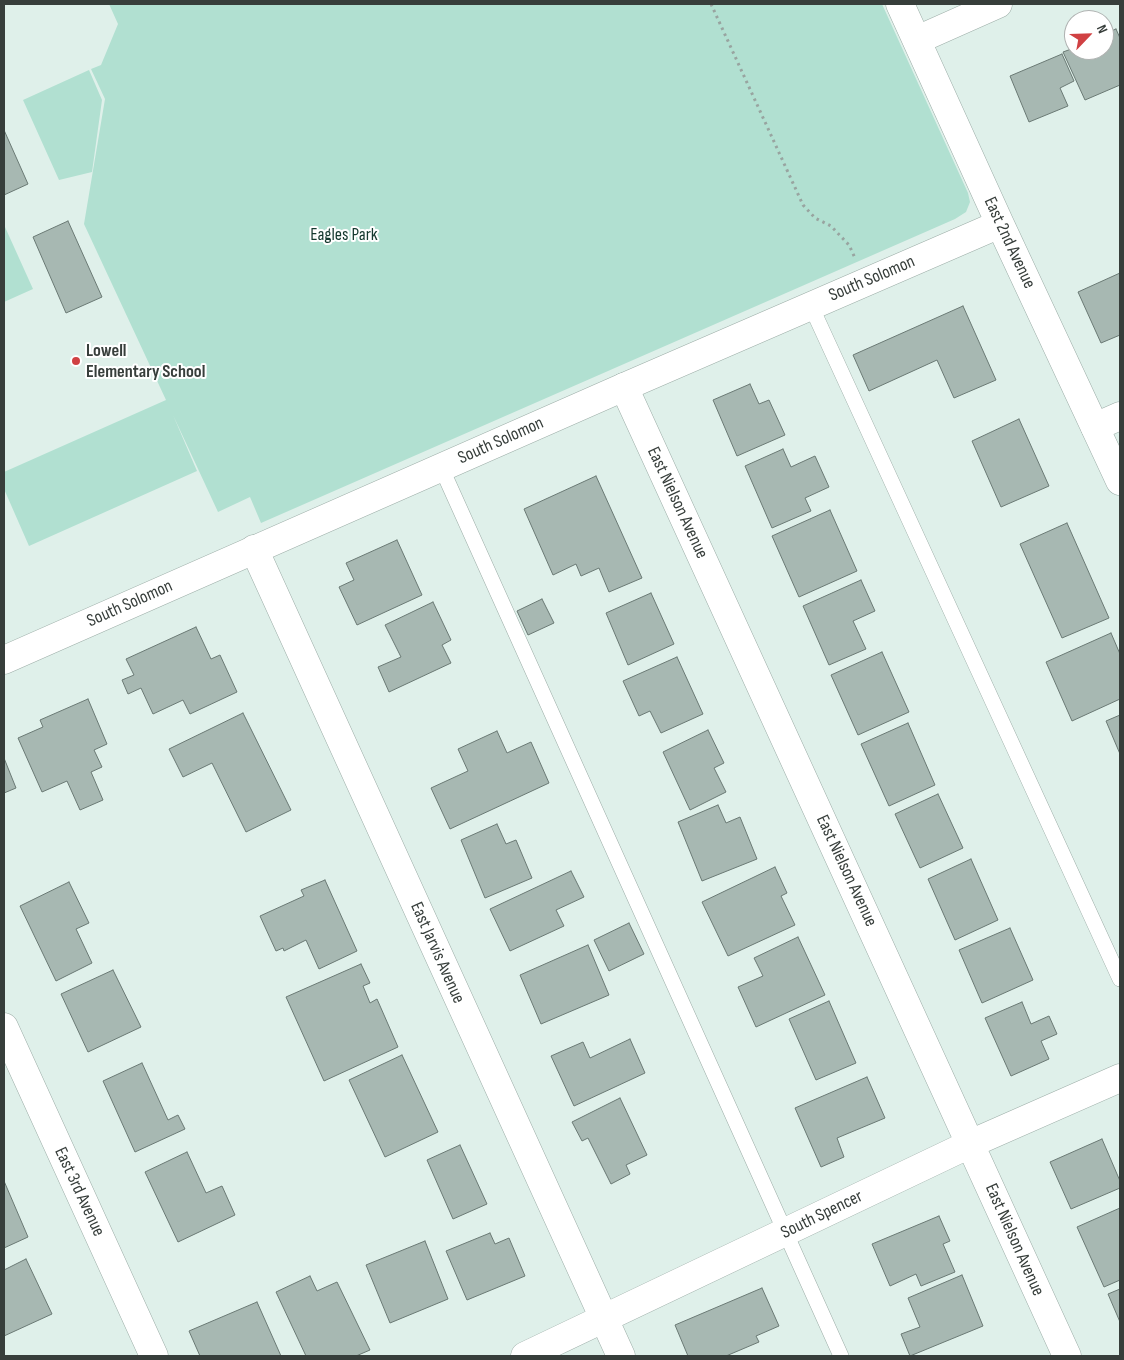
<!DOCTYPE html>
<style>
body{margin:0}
#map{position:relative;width:1124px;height:1360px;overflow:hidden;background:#dff0ea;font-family:"Sofia Sans Condensed",sans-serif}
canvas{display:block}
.frame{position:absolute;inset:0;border:5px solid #373e3b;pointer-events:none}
.north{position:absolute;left:1064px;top:10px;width:50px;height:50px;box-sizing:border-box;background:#fff;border:1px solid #afb2b1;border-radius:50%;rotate:66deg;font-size:14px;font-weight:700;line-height:20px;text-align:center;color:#373e3b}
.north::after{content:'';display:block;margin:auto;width:18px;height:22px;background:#d04143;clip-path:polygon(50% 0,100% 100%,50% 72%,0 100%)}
</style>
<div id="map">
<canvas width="1124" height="1360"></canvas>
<div class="frame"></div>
<div class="north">N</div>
</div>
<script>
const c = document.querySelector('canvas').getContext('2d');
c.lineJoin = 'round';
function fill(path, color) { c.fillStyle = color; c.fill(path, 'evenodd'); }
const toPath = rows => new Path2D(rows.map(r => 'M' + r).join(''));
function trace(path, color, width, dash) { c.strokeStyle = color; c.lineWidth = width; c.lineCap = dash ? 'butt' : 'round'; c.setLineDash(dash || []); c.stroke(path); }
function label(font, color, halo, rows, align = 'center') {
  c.font = font + ' "Sofia Sans Condensed",sans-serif'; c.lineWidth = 4; c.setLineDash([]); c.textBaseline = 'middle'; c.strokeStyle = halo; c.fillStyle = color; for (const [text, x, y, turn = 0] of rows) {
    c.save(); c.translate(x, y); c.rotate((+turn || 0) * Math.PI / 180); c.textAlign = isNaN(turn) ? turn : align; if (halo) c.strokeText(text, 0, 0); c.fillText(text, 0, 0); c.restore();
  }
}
fill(toPath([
 [109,4,882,4,968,193,970,202,966,212,955,219,261,523,250,497,218,512,173,415,197,471,29,546,4,489,4,472,166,400,84,224,105,99,91,69,101,65,118,24],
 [89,70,102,100,92,172,59,180,23,100],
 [5,227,33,289,4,302,4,228]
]), '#b1e0d1');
const building = toPath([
 [1116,29,1120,38,1120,85,1085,100,1063,52,1074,48,1074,50,1104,50,1104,34,1116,29],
 [1062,54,1074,81,1060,88,1068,106,1029,122,1010,76,1062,54],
 [4,130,28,184,4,195,4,130],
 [68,221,102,297,66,313,33,237,68,221],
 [1120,273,1120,335,1101,343,1078,292,1120,273],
 [963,306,996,380,954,398,937,360,869,391,853,355,963,306],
 [750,384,759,404,769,400,785,435,737,456,713,400,750,384],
 [1019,419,1049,486,1001,507,972,441,1019,419],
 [783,449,791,467,815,456,829,487,805,498,811,511,772,528,745,466,783,449],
 [596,476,642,578,609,592,599,568,581,576,576,564,553,575,524,509,596,476],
 [830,510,857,571,799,597,772,536,830,510],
 [1067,523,1109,618,1062,638,1020,544,1067,523],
 [397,540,422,595,357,625,339,587,354,580,346,563,397,540],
 [861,580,875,611,853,621,866,649,829,665,803,606,861,580],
 [651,593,674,644,628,665,606,613,651,593],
 [542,599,554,623,528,635,517,611,542,599],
 [433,602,451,640,442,645,451,663,389,692,378,667,401,657,385,625,433,602],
 [196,627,211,659,220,655,237,692,190,714,183,700,153,714,141,688,128,694,122,680,134,675,126,659,196,627],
 [1111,633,1120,654,1120,699,1072,721,1046,662,1111,633],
 [882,652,909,712,858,735,831,675,882,652],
 [677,657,703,714,661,733,650,711,639,716,623,681,677,657],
 [88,699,107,744,94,750,102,767,91,772,103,800,80,810,67,781,42,792,18,738,43,727,40,720,88,699],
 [243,713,291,810,246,832,212,763,183,777,169,749,243,713],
 [1120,715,1120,754,1106,721,1120,715],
 [908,723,935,785,889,806,861,744,908,723],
 [708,730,724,763,714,768,726,792,690,810,663,752,708,730],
 [497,731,507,753,531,742,549,783,450,829,431,788,468,771,458,749,497,731],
 [4,758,16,788,4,793,4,758],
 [938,794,963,848,920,868,895,814,938,794],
 [718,805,726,823,740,817,757,859,702,881,678,822,718,805],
 [497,824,506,844,516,840,532,878,485,898,461,840,497,824],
 [971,859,998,920,955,940,928,879,971,859],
 [775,867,787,893,781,896,795,925,728,956,702,902,775,867],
 [571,871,584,897,556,910,564,926,510,951,490,909,571,871],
 [325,880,357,951,319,969,306,940,284,951,283,948,276,951,260,916,304,896,301,890,325,880],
 [69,882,89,923,76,929,92,963,56,981,20,906,69,882],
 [629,923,644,954,609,971,594,940,629,923],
 [1010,928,1033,980,982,1003,959,950,1010,928],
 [798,937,825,995,756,1027,738,987,763,976,754,958,798,937],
 [588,945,609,995,541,1024,520,975,588,945],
 [361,964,370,983,363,986,370,1003,377,999,398,1047,324,1081,286,997,361,964],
 [113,970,141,1027,88,1052,61,994,113,970],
 [829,1001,856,1063,816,1080,789,1019,829,1001],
 [1022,1002,1031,1024,1049,1016,1057,1034,1041,1041,1049,1059,1011,1076,985,1018,1022,1002],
 [630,1039,645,1073,574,1106,551,1056,583,1042,590,1058,630,1039],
 [402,1055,438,1132,385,1157,349,1080,402,1055],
 [142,1063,168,1120,178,1115,185,1129,135,1152,103,1081,142,1063],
 [867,1077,885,1118,837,1138,844,1157,821,1167,795,1108,867,1077],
 [620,1098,647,1155,626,1165,630,1174,611,1184,588,1138,582,1141,572,1122,620,1098],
 [1102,1139,1120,1181,1120,1188,1071,1209,1050,1162,1102,1139],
 [460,1145,487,1204,453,1219,427,1160,460,1145],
 [187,1152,206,1193,222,1186,235,1215,178,1242,145,1172,187,1152],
 [4,1181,28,1237,4,1248,4,1181],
 [1120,1208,1120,1280,1104,1287,1077,1227,1120,1208],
 [939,1216,950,1241,943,1244,955,1272,921,1286,916,1274,890,1286,872,1244,939,1216],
 [490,1233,495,1244,509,1238,525,1276,467,1300,446,1251,490,1233],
 [425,1241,448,1299,390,1323,366,1265,425,1241],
 [26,1259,52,1314,4,1336,4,1270,26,1259],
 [962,1275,983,1326,910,1356,901,1334,920,1327,908,1298,962,1275],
 [310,1276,317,1291,337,1282,370,1350,356,1356,306,1356,276,1292,310,1276],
 [762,1288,779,1326,756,1336,759,1342,726,1356,688,1356,675,1325,762,1288],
 [1120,1289,1120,1322,1108,1294,1120,1289],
 [257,1302,281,1356,200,1356,189,1331,257,1302]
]);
fill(building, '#a7b8b2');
trace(building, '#6a7974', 1);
const lane = toPath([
 [811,306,1120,979],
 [441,467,841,1356]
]);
const street = toPath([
 [917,40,998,4],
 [624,387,1067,1356],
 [1095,427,1120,416],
 [254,549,621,1356],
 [4,1027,154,1356],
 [525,1356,970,1144,1120,1078]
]);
const secondary = toPath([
 [900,4,1000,224,1120,481],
 [4,660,624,387,1000,224]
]);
trace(lane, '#9cada7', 16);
trace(street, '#9cada7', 29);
trace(secondary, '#9cada7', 29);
trace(toPath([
 [711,4,803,205,815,218,831,226,849,245,855,258]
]), '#98a4a0', 3, [2.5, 4]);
trace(lane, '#fff', 15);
trace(street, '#fff', 28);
trace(secondary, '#fff', 28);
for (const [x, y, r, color] of [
 [76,361,5,"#d04143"]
]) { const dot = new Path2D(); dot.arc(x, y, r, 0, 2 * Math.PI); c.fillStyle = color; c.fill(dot); trace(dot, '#fff', 2); }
label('18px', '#15392f', '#fff', [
 ["Eagles Park",344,235]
]);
label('18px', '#373e3b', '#fff', [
 ["East 2nd Avenue",1009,243,65],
 ["South Solomon",872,279,-23],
 ["South Solomon",501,441,-24],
 ["East Nielson Avenue",677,503,65],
 ["South Solomon",130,604,-24],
 ["East Nielson Avenue",846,871,65],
 ["East Jarvis Avenue",437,953,66],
 ["East 3rd Avenue",79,1192,65],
 ["South Spencer",822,1215,-26],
 ["East Nielson Avenue",1014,1240,66]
]);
label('bold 18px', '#373e3b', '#fff', [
 ["Lowell",86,351],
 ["Elementary School",86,372]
], 'left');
</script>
